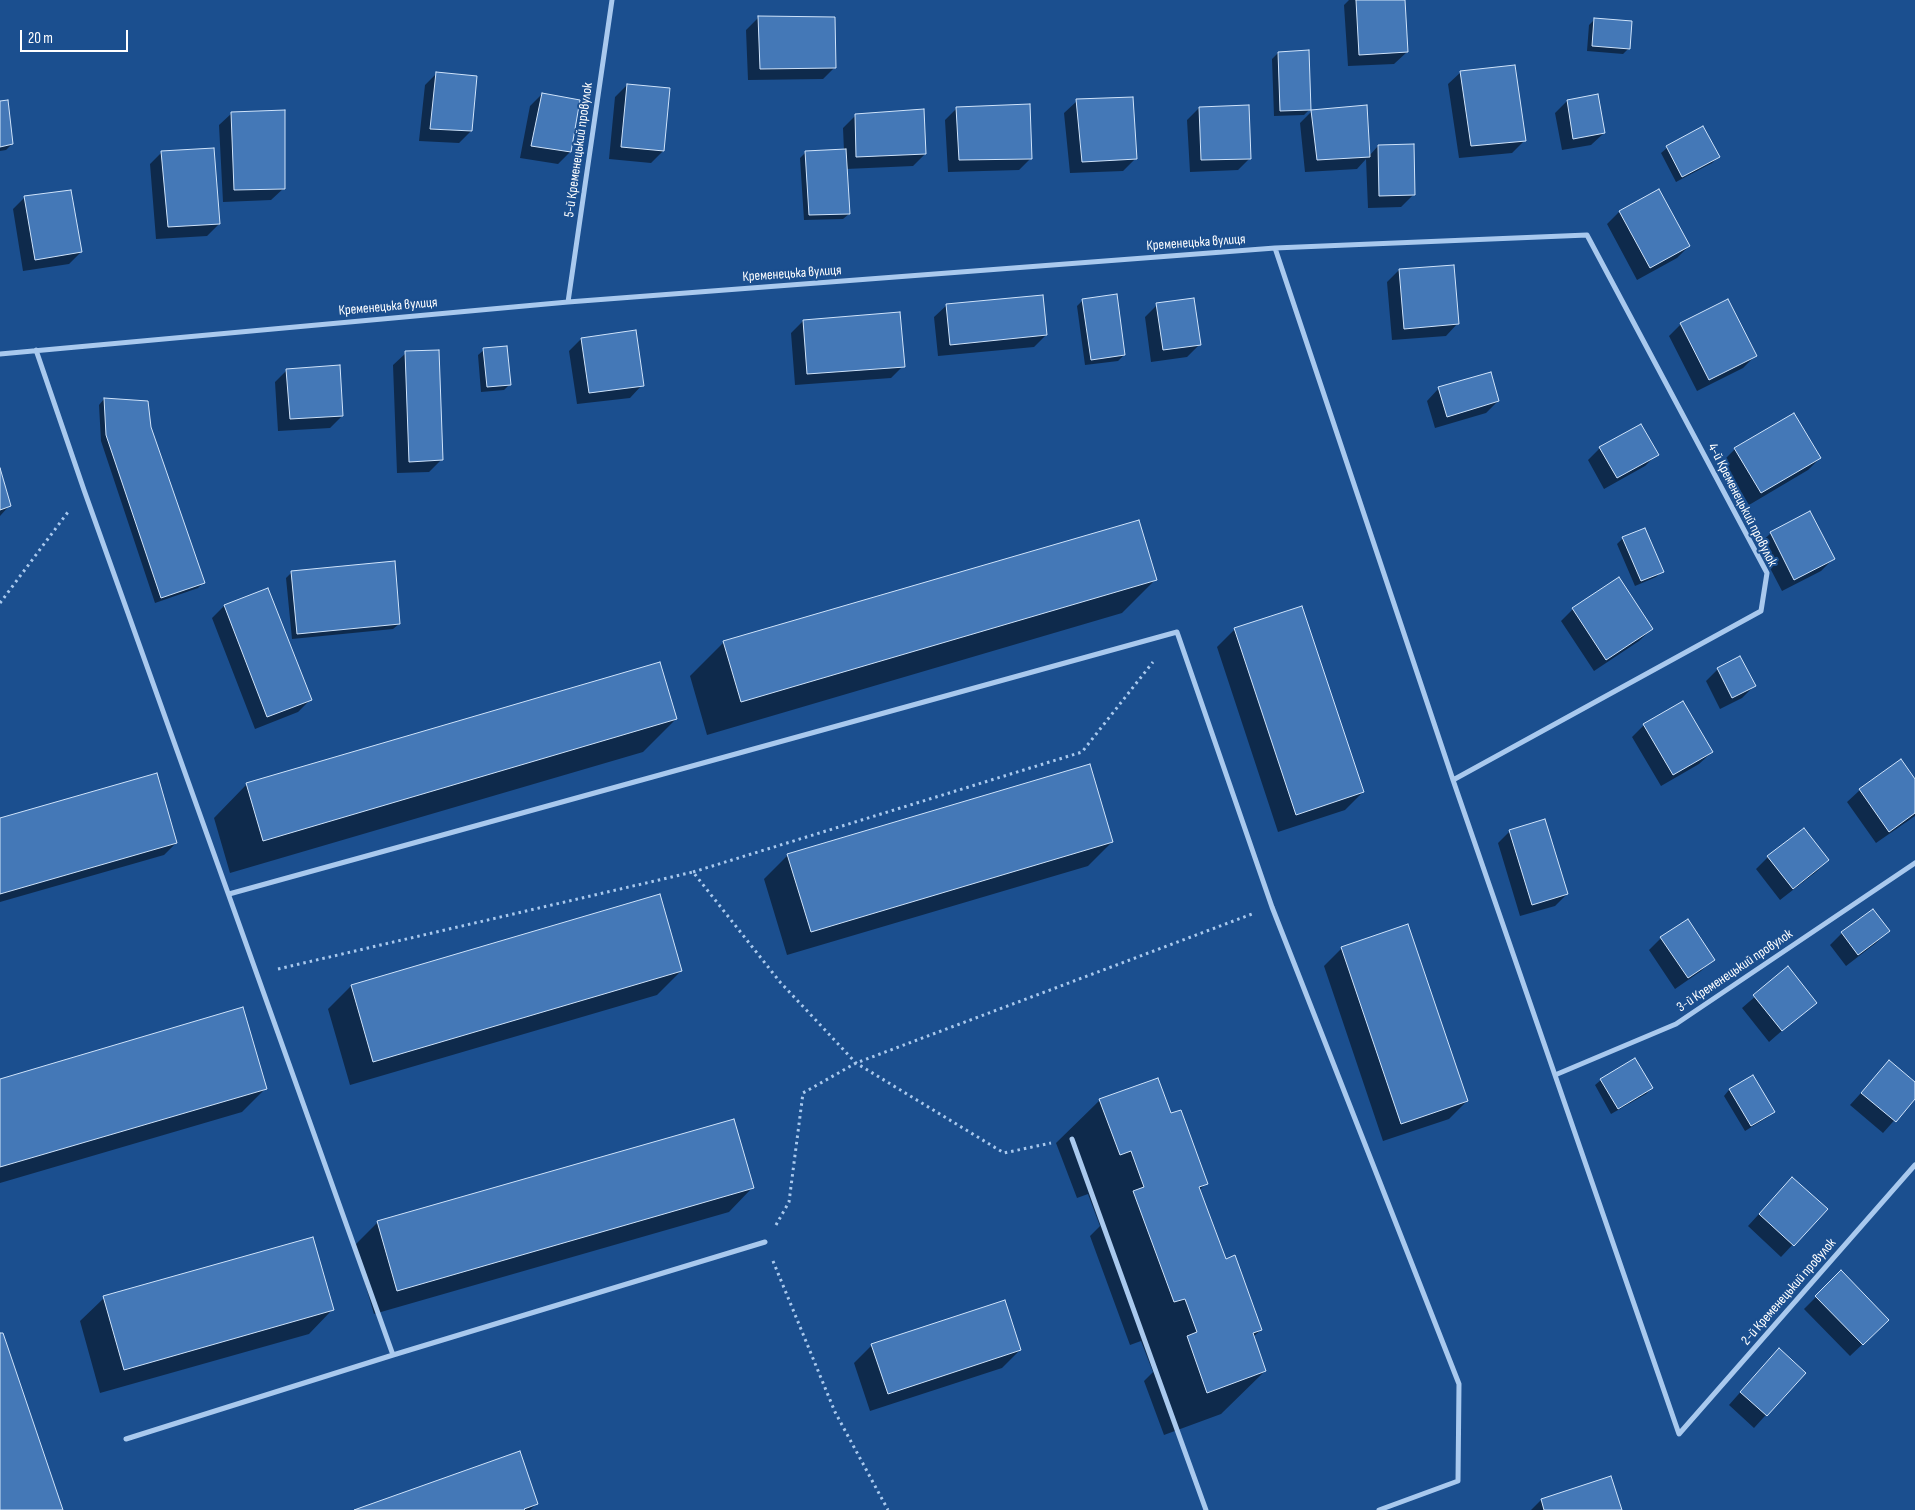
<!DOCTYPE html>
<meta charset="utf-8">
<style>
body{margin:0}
#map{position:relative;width:1915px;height:1510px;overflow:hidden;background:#1b4f8f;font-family:"Sofia Sans Condensed",sans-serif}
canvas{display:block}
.scale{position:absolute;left:20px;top:30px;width:108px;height:22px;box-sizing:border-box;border:2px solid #fff;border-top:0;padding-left:6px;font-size:15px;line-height:18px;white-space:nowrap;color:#fff;-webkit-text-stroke:4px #1b4f8f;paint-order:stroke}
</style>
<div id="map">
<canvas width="1915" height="1510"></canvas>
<div class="scale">20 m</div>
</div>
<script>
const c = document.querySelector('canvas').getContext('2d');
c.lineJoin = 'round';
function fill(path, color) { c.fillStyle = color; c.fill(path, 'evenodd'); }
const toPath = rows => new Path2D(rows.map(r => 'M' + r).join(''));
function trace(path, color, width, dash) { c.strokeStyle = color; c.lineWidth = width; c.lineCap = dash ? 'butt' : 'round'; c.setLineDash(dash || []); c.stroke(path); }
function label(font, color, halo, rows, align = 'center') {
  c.font = font + ' "Sofia Sans Condensed",sans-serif'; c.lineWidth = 4; c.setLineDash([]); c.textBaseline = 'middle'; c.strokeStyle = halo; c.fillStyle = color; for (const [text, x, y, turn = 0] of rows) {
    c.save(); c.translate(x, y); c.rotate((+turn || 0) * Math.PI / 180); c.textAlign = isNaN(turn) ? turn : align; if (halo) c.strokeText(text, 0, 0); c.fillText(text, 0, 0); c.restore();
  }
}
fill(toPath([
 [1349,0,1404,0,1407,52,1394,64,1348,66,1344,5],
 [758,18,835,67,823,79,748,80,746,30],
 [1595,19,1629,48,1623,54,1587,51,1589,25],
 [1278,53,1310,109,1304,115,1274,116,1272,59],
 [1461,72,1524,141,1512,153,1459,158,1448,84],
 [437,73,471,131,459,143,419,141,425,85],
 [627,85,663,151,651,163,609,159,615,97],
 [542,94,570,152,558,164,520,158,530,106],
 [1077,101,1135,159,1123,171,1070,173,1064,113],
 [1567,101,1604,133,1591,145,1562,150,1555,113],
 [0,103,12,144,6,150,0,151],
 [957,108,1031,158,1019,170,948,172,945,120],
 [1199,108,1250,158,1238,170,1190,172,1187,120],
 [1312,111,1369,156,1378,146,1413,195,1401,207,1368,208,1366,159,1357,169,1305,172,1300,123],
 [232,113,284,188,271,200,223,202,219,125],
 [855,116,925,154,913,166,846,169,849,214,843,219,804,220,800,158,806,152,844,151,843,128],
 [1703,128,1718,157,1712,163,1676,182,1661,153,1667,148],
 [162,152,219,224,207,236,156,239,150,164],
 [1659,191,1689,246,1677,258,1637,280,1607,224,1619,212],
 [25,197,81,252,69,264,23,271,13,209],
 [1399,270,1458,323,1446,336,1392,340,1387,282],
 [1083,300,1124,355,1118,361,1085,365,1077,306],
 [947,305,1046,335,1034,347,938,356,934,317],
 [1157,305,1200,344,1187,357,1151,362,1145,317],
 [803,321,903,366,891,378,795,385,791,333],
 [1681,324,1755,356,1743,368,1697,391,1669,336],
 [581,339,642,385,630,398,577,404,569,351],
 [484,350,509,385,504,390,481,392,478,355],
 [406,353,441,460,429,472,397,473,393,365],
 [287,370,342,416,330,428,278,431,275,382],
 [1439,388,1498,401,1486,413,1435,428,1427,401],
 [104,399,149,427,204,582,198,588,155,603,101,441,99,405],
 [1600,448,1657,454,1645,466,1604,489,1588,460],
 [1735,449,1820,458,1808,470,1749,505,1723,461],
 [0,473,9,506,0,516],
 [1771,533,1833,559,1821,571,1782,591,1758,545],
 [1623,538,1662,571,1656,577,1635,586,1617,544],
 [292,572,399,624,393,629,292,639,286,578],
 [1619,579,1652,629,1639,641,1594,671,1561,621,1573,609],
 [1155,580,1122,613,707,735,690,676,724,642],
 [267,589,310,700,298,712,255,729,212,618,224,606],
 [1235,629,1363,792,1345,810,1278,832,1217,647],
 [1718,669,1754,686,1742,698,1720,709,1706,681],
 [676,719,643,752,230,873,214,818,247,784],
 [1644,725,1712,752,1699,764,1661,786,1632,737],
 [1915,781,1915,816,1876,843,1847,802,1860,790],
 [0,819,176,843,164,855,0,902],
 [1803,829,1828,860,1816,872,1780,900,1756,869,1768,857],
 [1510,831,1567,894,1555,906,1520,916,1498,843],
 [1112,842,1088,866,787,955,764,879,788,855],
 [1888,931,1876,943,1846,966,1830,945,1842,933],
 [1661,938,1713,959,1701,971,1675,989,1649,950],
 [1342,948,1467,1101,1449,1119,1383,1141,1324,966],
 [1788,968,1815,1002,1769,1042,1742,1008],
 [681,971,657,995,350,1085,328,1009,351,986],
 [1889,1062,1915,1083,1915,1097,1883,1133,1850,1105],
 [1752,1076,1774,1111,1768,1117,1745,1131,1724,1096,1729,1090],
 [1601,1080,1652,1088,1646,1094,1611,1114,1595,1085],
 [0,1081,266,1088,242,1112,0,1183],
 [1100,1100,1171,1115,1206,1183,1199,1191,1225,1261,1261,1330,1253,1337,1265,1371,1221,1414,1164,1435,1144,1381,1153,1372,1141,1341,1130,1345,1090,1236,1100,1226,1088,1194,1077,1198,1056,1143],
 [752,1188,729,1212,374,1314,354,1246,378,1222],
 [1780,1191,1826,1209,1781,1257,1748,1226],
 [1841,1272,1888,1320,1850,1356,1804,1309],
 [104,1298,332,1310,309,1334,100,1393,80,1321],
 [872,1345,1020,1350,1002,1368,870,1411,854,1363],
 [1767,1362,1804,1373,1754,1428,1729,1405],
 [1541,1500,1621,1510,1531,1510],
 [537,1503,530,1510,358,1510]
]), '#0007');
const building = toPath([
 [1356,0,1405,0,1408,52,1359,55,1356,0],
 [758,16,835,17,836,68,760,69,758,16],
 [1594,18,1632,21,1630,49,1592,46,1594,18],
 [1309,50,1311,110,1280,111,1278,52,1309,50],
 [1515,65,1526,141,1471,146,1460,71,1515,65],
 [436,72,477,76,472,131,430,129,436,72],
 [627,84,670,88,664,151,621,147,627,84],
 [542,93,580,100,571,152,531,146,542,93],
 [1598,94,1605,133,1573,139,1567,100,1598,94],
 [1133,97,1137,159,1082,162,1076,99,1133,97],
 [8,100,13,144,0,147,0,101,8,100],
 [1030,104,1032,159,959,160,956,107,1030,104],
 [1249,105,1251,159,1201,160,1199,107,1249,105],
 [1367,105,1370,157,1317,160,1311,110,1367,105],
 [924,109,926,154,856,157,855,114,924,109],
 [285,110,285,189,234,190,231,112,285,110],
 [1703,126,1720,157,1682,177,1666,146,1703,126],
 [1414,144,1415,195,1379,196,1378,145,1414,144],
 [214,148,220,224,168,227,161,151,214,148],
 [846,149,850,214,809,215,805,151,846,149],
 [1659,189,1690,246,1650,268,1619,211,1659,189],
 [71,190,82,252,35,260,24,196,71,190],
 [1454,265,1459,324,1404,329,1399,269,1454,265],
 [1117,294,1125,355,1091,360,1082,299,1117,294],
 [1043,295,1047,335,950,345,946,304,1043,295],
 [1194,298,1201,345,1163,350,1156,303,1194,298],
 [1728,299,1757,356,1709,380,1680,323,1728,299],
 [900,312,905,367,807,374,803,320,900,312],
 [636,330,644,386,589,393,581,338,636,330],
 [507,346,511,385,487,387,483,348,507,346],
 [439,350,443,460,409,462,405,351,439,350],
 [340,365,343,416,290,419,286,369,340,365],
 [1491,372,1499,401,1447,417,1438,387,1491,372],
 [104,398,148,401,151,427,205,583,161,598,106,435,104,398],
 [1794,413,1821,458,1761,493,1734,448,1794,413],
 [1641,424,1659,455,1617,478,1599,447,1641,424],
 [0,468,11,506,0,510,0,468],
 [1810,511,1835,559,1794,580,1770,532,1810,511],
 [1139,520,1157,580,741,702,723,641,1139,520],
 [1645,528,1664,572,1641,581,1622,537,1645,528],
 [395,561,400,624,297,634,291,571,395,561],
 [1619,577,1653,629,1606,660,1572,608,1619,577],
 [268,588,312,700,267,717,224,605,268,588],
 [1302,606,1364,792,1296,815,1234,628,1302,606],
 [1740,656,1756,686,1732,698,1717,668,1740,656],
 [660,662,677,719,263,841,246,783,660,662],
 [1683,701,1713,752,1673,775,1643,724,1683,701],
 [1901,759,1915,779,1915,813,1889,832,1859,789,1901,759],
 [1090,764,1113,842,811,932,787,854,1090,764],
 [157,773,177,843,0,894,0,818,157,773],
 [1545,819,1568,894,1532,905,1509,830,1545,819],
 [1804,828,1829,860,1793,889,1767,856,1804,828],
 [660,894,682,971,373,1062,351,985,660,894],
 [1873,909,1890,931,1858,955,1841,932,1873,909],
 [1688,919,1715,960,1688,978,1660,937,1688,919],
 [1408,924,1468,1101,1401,1124,1341,947,1408,924],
 [1788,966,1817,1003,1782,1031,1753,995,1788,966],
 [243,1007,267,1089,0,1167,0,1079,243,1007],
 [1635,1058,1653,1088,1618,1109,1600,1079,1635,1058],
 [1889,1060,1915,1082,1915,1099,1896,1122,1861,1093,1889,1060],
 [1753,1075,1775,1112,1751,1126,1729,1089,1753,1075],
 [1158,1078,1171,1113,1181,1110,1208,1184,1199,1187,1226,1259,1235,1255,1262,1330,1253,1333,1266,1371,1207,1393,1187,1336,1197,1332,1185,1299,1174,1302,1133,1191,1144,1187,1131,1151,1120,1155,1099,1099,1158,1078],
 [734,1119,754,1188,397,1291,377,1221,734,1119],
 [1792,1177,1828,1209,1794,1246,1759,1214,1792,1177],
 [313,1237,334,1310,124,1370,103,1296,313,1237],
 [1841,1270,1889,1320,1863,1345,1815,1296,1841,1270],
 [1005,1300,1021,1350,888,1394,871,1344,1005,1300],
 [0,1333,3,1333,63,1510,0,1510,0,1333],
 [1779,1348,1806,1373,1767,1416,1740,1392,1779,1348],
 [520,1451,538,1504,524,1509,525,1510,354,1510,520,1451],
 [1611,1476,1622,1510,1544,1510,1541,1499,1611,1476]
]);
fill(building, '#4478b7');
trace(building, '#cfe3fa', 1);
trace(toPath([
 [0,603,68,512],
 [693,872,1082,752,1153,662],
 [278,969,693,872,780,982,856,1063,1004,1153,1051,1143],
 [776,1225,789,1202,803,1093,856,1063,1252,914],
 [773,1261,835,1412,888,1510]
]), '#a9c9ee', 3, [2.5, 4]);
trace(toPath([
 [1275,248,1453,780,1679,1434,1915,1165],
 [568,302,612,0],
 [36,350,84,490,393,1355],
 [0,354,568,302,1275,248,1587,235,1767,573,1761,611,1453,780],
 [229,894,1177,632,1272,907,1459,1384,1458,1481,1379,1510],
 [1555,1075,1676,1024,1915,863],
 [1072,1139,1206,1510],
 [126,1439,393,1355,765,1242]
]), '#a9c9ee', 5);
label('14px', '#fff', '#1b4f8f', [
 ["5-й Кременецький провулок",579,150,-82],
 ["Кременецька вулиця",1196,243,-4],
 ["Кременецька вулиця",792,274,-4],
 ["Кременецька вулиця",388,307,-5],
 ["4-й Кременецький провулок",1742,505,63],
 ["3-й Кременецький провулок",1735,971,-34],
 ["2-й Кременецький провулок",1789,1292,-49]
]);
</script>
